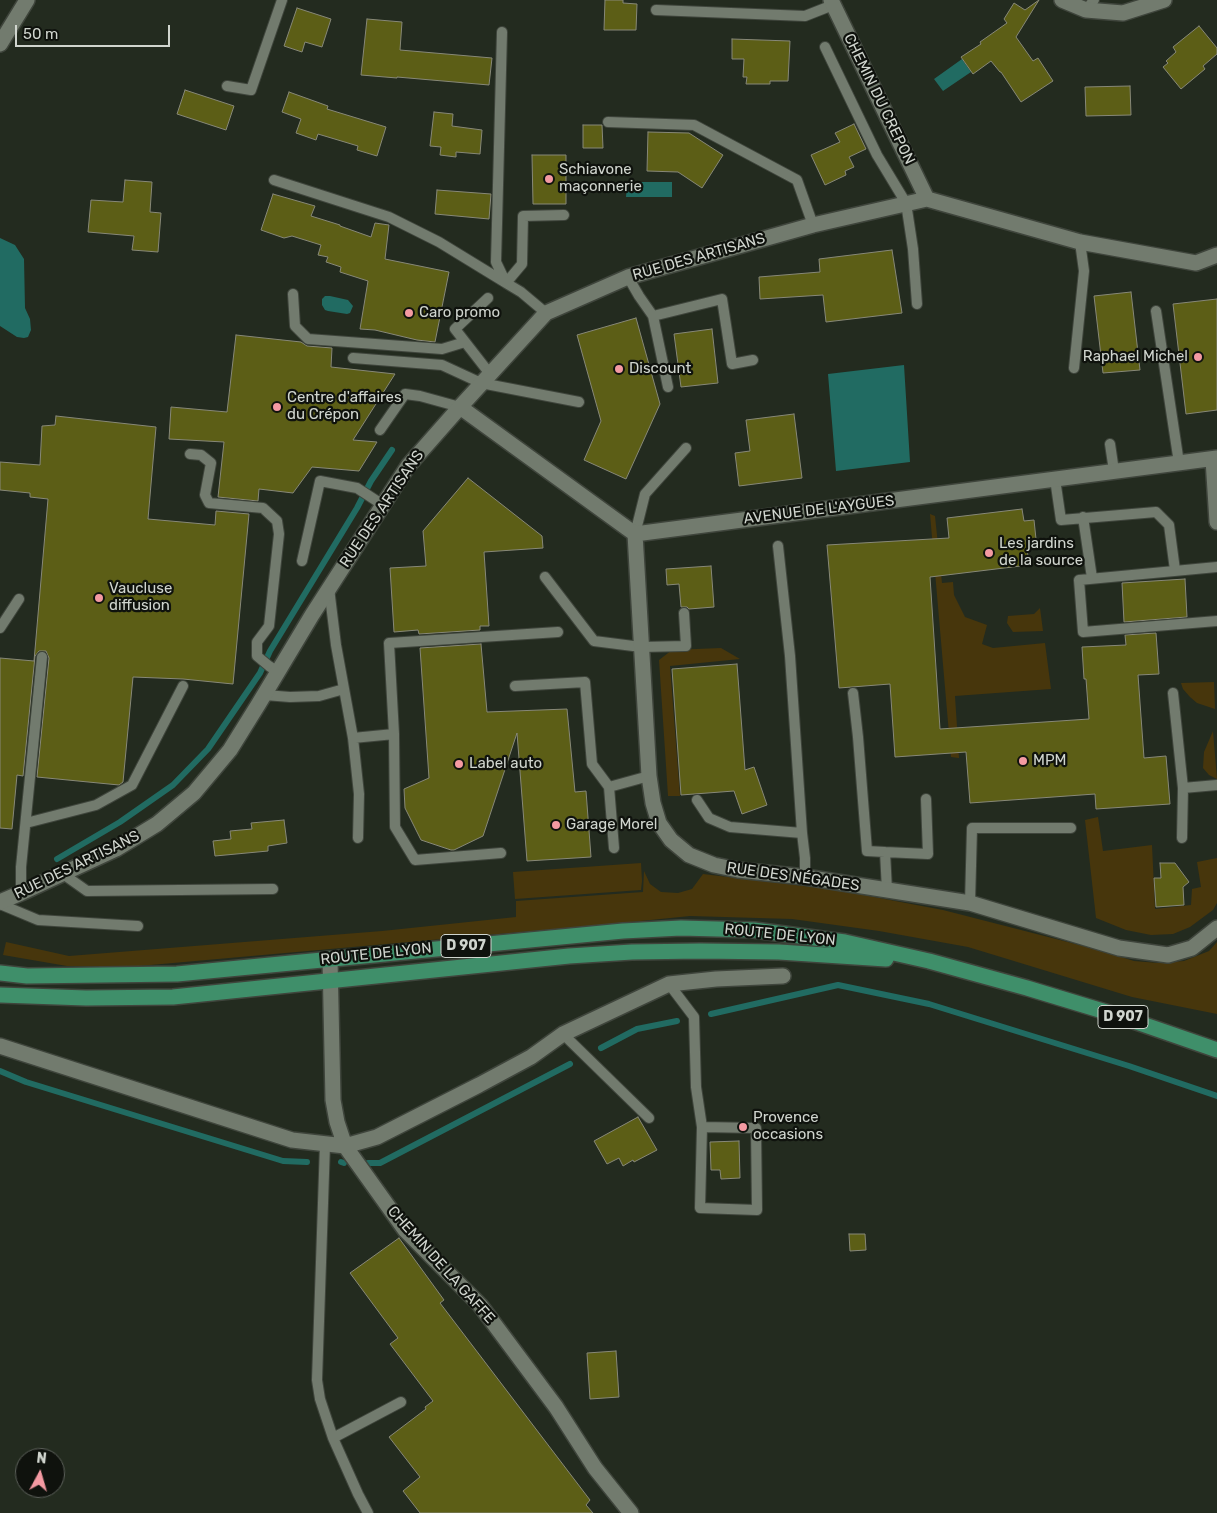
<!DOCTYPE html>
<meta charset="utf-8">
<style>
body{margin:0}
#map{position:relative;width:1217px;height:1513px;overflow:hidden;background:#232b1f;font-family:Rubik,sans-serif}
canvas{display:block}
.north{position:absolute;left:15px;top:1448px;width:50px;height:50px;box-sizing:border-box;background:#0f120d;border:1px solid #5c605a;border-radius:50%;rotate:6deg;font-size:14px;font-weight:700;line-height:20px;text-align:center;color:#d0d5ce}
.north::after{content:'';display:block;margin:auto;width:18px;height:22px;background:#f49aa2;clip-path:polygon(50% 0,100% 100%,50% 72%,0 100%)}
.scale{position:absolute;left:15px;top:25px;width:155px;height:22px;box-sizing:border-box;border:2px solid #d0d5ce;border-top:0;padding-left:6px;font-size:15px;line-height:18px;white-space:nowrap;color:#d0d5ce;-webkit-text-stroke:4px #0f120d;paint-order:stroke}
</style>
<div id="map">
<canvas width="1217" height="1513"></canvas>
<div class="north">N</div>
<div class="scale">50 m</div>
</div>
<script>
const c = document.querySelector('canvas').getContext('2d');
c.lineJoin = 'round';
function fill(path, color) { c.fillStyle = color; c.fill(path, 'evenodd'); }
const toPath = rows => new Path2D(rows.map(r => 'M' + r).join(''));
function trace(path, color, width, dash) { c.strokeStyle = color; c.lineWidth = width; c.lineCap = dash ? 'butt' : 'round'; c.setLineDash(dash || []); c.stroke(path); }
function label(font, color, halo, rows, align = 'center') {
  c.font = font + ' Rubik,sans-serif'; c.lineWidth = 4.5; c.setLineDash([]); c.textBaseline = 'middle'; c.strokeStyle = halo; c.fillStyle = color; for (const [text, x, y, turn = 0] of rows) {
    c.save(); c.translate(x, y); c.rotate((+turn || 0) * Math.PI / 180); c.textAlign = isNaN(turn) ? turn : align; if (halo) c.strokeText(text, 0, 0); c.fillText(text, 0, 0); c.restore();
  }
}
fill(toPath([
 [930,514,935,516,942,583,953,582,954,595,965,617,987,625,982,644,993,648,1045,643,1051,689,955,696,959,758,951,757],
 [1040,608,1043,631,1013,632,1007,623,1008,616,1034,614],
 [721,648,740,659,670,666,680,796,668,796,659,660,672,650],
 [1214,682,1215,709,1197,703,1190,697,1183,689,1181,683],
 [1213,731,1217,779,1209,775,1203,768,1204,752],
 [1098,817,1103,851,1152,845,1155,909,1191,905,1192,889,1201,887,1197,862,1217,858,1217,903,1213,910,1190,927,1173,934,1151,935,1126,930,1096,918,1085,820],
 [641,863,642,881,641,890,515,899,513,872],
 [644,871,650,884,661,892,678,893,692,889,703,874,837,890,943,910,1095,949,1134,961,1158,963,1184,961,1209,951,1217,942,1217,1014,1132,997,968,947,879,931,792,919,690,916,611,924,128,967,67,966,3,955,6,942,69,956,382,931,516,917,516,901,643,892]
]), '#47360c');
fill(toPath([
 [962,59,971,72,943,91,934,79],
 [627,182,672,182,672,197,626,197],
 [0,238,15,245,24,259,25,308,30,319,31,330,28,337,24,338,17,337,0,326],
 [325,296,330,296,348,300,353,306,350,313,347,314,328,311,325,310,322,305,322,299],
 [904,365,910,462,836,471,828,374]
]), '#216b62');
trace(toPath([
 [57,859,120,822,173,785,208,749,260,673,270,651,357,508,371,481,392,450],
 [711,1014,838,985,929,1004,1129,1066,1217,1096],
 [601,1048,637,1029,677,1021],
 [0,1071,26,1082,283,1161,307,1162],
 [341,1162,344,1163],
 [368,1163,380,1163,570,1064]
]), '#216b62', 6);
const building = toPath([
 [605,0,623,0,623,3,637,4,636,30,604,30,605,0],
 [1039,0,1016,37,1033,61,1038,58,1053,81,1021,102,1001,72,1000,72,991,61,973,74,961,57,981,44,980,42,1007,23,1004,19,1014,3,1025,10,1039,0],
 [297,8,331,19,322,47,305,42,302,52,284,46,297,8],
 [367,19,402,22,400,50,492,58,489,85,397,77,397,78,361,75,367,19],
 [1199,26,1217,48,1217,54,1203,66,1205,69,1181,89,1163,67,1168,63,1166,61,1176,52,1173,47,1199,26],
 [732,39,790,41,788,81,770,81,770,84,746,84,747,77,743,77,744,59,732,59,732,39],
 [1130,86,1131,115,1086,116,1085,87,1130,86],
 [185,90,234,106,226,130,177,114,185,90],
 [289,92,328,106,327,109,386,127,377,156,357,150,358,146,318,134,316,140,296,133,301,119,282,112,289,92],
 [434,112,453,114,452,126,482,130,480,154,456,152,456,157,440,155,441,147,430,146,434,112],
 [854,124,866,149,849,157,854,167,845,171,846,175,825,185,811,155,840,142,835,133,854,124],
 [583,125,602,125,603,148,583,148,583,125],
 [648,132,689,133,723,155,702,188,678,172,647,171,648,132],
 [532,155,566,155,566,204,533,204,532,155],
 [125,180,152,182,150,212,161,213,158,252,132,250,134,236,88,232,91,200,123,202,125,180],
 [437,190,491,194,489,219,435,214,437,190],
 [273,194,315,206,311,216,340,225,340,226,371,237,375,223,389,225,385,259,449,272,435,342,417,340,375,330,360,329,368,281,340,272,341,267,326,262,328,257,318,255,321,245,292,236,284,238,261,230,273,194],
 [892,250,902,313,826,322,823,295,760,299,759,277,820,272,819,259,892,250],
 [1131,292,1140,370,1103,373,1094,296,1131,292],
 [1217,299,1217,410,1186,414,1173,304,1217,299],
 [636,318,660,404,626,479,584,460,601,421,577,335,636,318],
 [712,329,718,383,681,387,674,334,712,329],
 [236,335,301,342,307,346,332,348,331,367,395,374,353,440,377,442,359,471,312,467,293,493,259,489,258,501,218,497,224,442,169,439,171,407,227,412,236,335],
 [794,414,802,478,739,486,735,453,750,451,746,420,794,414],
 [56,416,156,427,148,519,215,525,216,511,249,514,233,684,183,679,133,677,123,782,119,785,37,777,49,658,46,651,39,651,35,656,23,776,17,775,12,829,0,828,0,658,34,661,48,499,30,497,30,493,0,490,0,462,40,465,42,426,55,425,56,416],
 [468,478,542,536,543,548,484,552,489,626,480,626,480,630,419,634,418,630,394,632,390,568,426,566,423,531,468,478],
 [1022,509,1024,521,1034,520,1036,539,1026,540,1029,565,930,577,940,729,1089,719,1086,679,1084,679,1082,647,1126,645,1125,635,1156,633,1159,674,1138,675,1144,758,1166,756,1170,804,1096,809,1095,794,970,803,966,752,895,757,890,684,839,688,827,545,949,538,947,518,1022,509],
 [711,566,714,607,689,609,687,607,681,607,679,584,667,585,666,569,711,566],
 [1185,579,1187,617,1124,622,1122,583,1185,579],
 [481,644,487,712,567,709,575,792,586,791,591,857,527,861,517,733,483,836,454,850,451,850,421,840,405,808,404,789,429,778,420,648,481,644],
 [737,664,745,770,754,767,767,805,742,814,734,791,681,795,672,669,737,664],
 [284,820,287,843,268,846,268,851,215,856,213,841,231,839,230,831,252,829,251,823,284,820],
 [1160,863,1175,863,1189,882,1183,887,1184,905,1156,907,1154,878,1161,878,1160,863],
 [638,1117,657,1150,634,1162,633,1160,623,1166,619,1158,607,1164,594,1141,638,1117],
 [739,1141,740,1178,721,1179,720,1170,711,1170,710,1142,739,1141],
 [849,1234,865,1234,866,1250,850,1251,849,1234],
 [399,1238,444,1300,440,1303,590,1500,586,1505,593,1513,420,1513,403,1491,420,1477,389,1437,426,1409,425,1407,433,1401,390,1344,398,1338,350,1273,399,1238],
 [616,1351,619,1397,590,1399,587,1353,616,1351]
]);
fill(building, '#5c5e16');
trace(building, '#878878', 1);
const lane = toPath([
 [656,10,805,16,833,5],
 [1086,10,1094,0],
 [502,32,496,262,506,283,521,292,546,313],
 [825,47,877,155,906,203,913,249,917,304],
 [227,86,251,90,282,0],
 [608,122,694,125,797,180,813,225],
 [274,180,389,217,439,242,506,283,522,264,523,216,564,215],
 [628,277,639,296,653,316,722,299,732,364,753,360],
 [293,294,295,326,308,339,442,349,465,342],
 [488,298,455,329,490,374],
 [1156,311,1179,463],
 [653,316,668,387],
 [353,358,442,365,481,383,579,402],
 [1074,368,1084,271,1080,242],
 [380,430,405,394,420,396,460,407],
 [1110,444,1114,471],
 [190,454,201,455,211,463,205,495,209,503,263,508,277,521,279,534,269,626,257,642,257,656,269,666,278,672],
 [1055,479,1061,520,1156,512,1169,525,1175,570],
 [1083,517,1092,578],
 [635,534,645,494,686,448],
 [778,546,790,656,802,833,805,858,805,877],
 [302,561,320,481,357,488,383,505],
 [1217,567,1079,580,1083,632,1217,621],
 [545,577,594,641,641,647,686,646,684,613],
 [329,588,336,645,353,738,359,794,358,838],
 [0,628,19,599],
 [515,686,585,682,592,764,609,787,649,776],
 [853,693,858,737,867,851,885,852,887,890],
 [1173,693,1183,788],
 [265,695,290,697,319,696,344,689],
 [394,734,395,827,415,860,501,853],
 [353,738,394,734,389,643,558,632],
 [609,787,614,848],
 [697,800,709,818,730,827,802,833],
 [26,823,96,805,132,785,183,686],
 [1182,838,1183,788,1217,785],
 [885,852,928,854,926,799],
 [63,874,87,891,273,889],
 [21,893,21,867,42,657],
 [970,903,972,828,1071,828],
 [0,904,38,920,138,926],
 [669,984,694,1017,696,1087,702,1127,700,1208,757,1210,756,1128,702,1127],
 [563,1034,649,1118],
 [325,1144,317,1380,320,1399,333,1438],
 [368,1513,358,1494,333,1438,401,1402]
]);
const street = toPath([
 [831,0,927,199],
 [1062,0,1086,10,1123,13,1164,0],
 [0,44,27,0],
 [460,407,635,534,1217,458],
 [1213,459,1217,522],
 [635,534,649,776,653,803,659,823,671,840,689,855,714,865,738,870,805,877,970,903,1119,948,1168,955,1192,948,1217,928],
 [0,902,21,893,116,849,157,824,194,793,230,750,258,705,312,615,408,466,460,407,546,313,628,277,813,225,927,199,1080,242,1196,263,1217,255],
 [330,959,333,1100,337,1122,345,1146,405,1230,480,1305,556,1407,595,1468,631,1513],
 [0,1046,292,1140,345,1146,377,1137,479,1085,531,1057,563,1034,669,984,716,979,783,976]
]);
const primary = toPath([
 [0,973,27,976,177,974,623,931,681,928,754,930,845,942,929,961,1027,988,1116,1015,1217,1050],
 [0,995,86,998,173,997,569,956,632,952,700,951,779,952,886,959]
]);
trace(lane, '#3f453c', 12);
trace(street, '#3f453c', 18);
trace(primary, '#3f453c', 18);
trace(lane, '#727b6e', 10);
trace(street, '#727b6e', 15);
trace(primary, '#3f8f6a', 15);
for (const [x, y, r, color] of [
 [549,179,5,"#f49aa2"],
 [409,313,5,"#f49aa2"],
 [1198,357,5,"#f49aa2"],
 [619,369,5,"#f49aa2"],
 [277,407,5,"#f49aa2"],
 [989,553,5,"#f49aa2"],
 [99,598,5,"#f49aa2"],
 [1023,761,5,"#f49aa2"],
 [459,764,5,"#f49aa2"],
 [556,825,5,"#f49aa2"],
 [743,1127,5,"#f49aa2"]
]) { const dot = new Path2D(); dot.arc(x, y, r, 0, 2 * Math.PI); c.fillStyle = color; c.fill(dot); trace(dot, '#0f120d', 2); }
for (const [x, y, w] of [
 [466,946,50],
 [1123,1017,50]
]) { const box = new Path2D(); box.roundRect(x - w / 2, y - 11.5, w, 23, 4); c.fillStyle = '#0f120d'; c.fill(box); trace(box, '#d0d5ce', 1); }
label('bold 14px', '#d0d5ce', null, [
 ["D 907",466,946],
 ["D 907",1123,1017]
]);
label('15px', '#d0d5ce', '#0f120d', [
 ["CHEMIN DU CREPON",879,99,64],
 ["RUE DES ARTISANS",699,257,-16],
 ["RUE DES ARTISANS",382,509,-56],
 ["AVENUE DE L'AYGUES",819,510,-7],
 ["RUE DES ARTISANS",77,865,-26],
 ["RUE DES NÉGADES",793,877,8],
 ["ROUTE DE LYON",780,935,6],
 ["ROUTE DE LYON",376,954,-6],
 ["CHEMIN DE LA GAFFE",441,1265,48]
]);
label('15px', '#d0d5ce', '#0f120d', [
 ["Schiavone",559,170],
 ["maçonnerie",559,187],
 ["Caro promo",419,313],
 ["Raphael Michel",1188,357,"right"],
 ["Discount",629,369],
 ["Centre d'affaires",287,398],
 ["du Crépon",287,415],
 ["Les jardins",999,544],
 ["de la source",999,561],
 ["Vaucluse",109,589],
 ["diffusion",109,606],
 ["MPM",1033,761],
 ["Label auto",469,764],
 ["Garage Morel",566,825],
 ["Provence",753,1118],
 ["occasions",753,1135]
], 'left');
</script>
